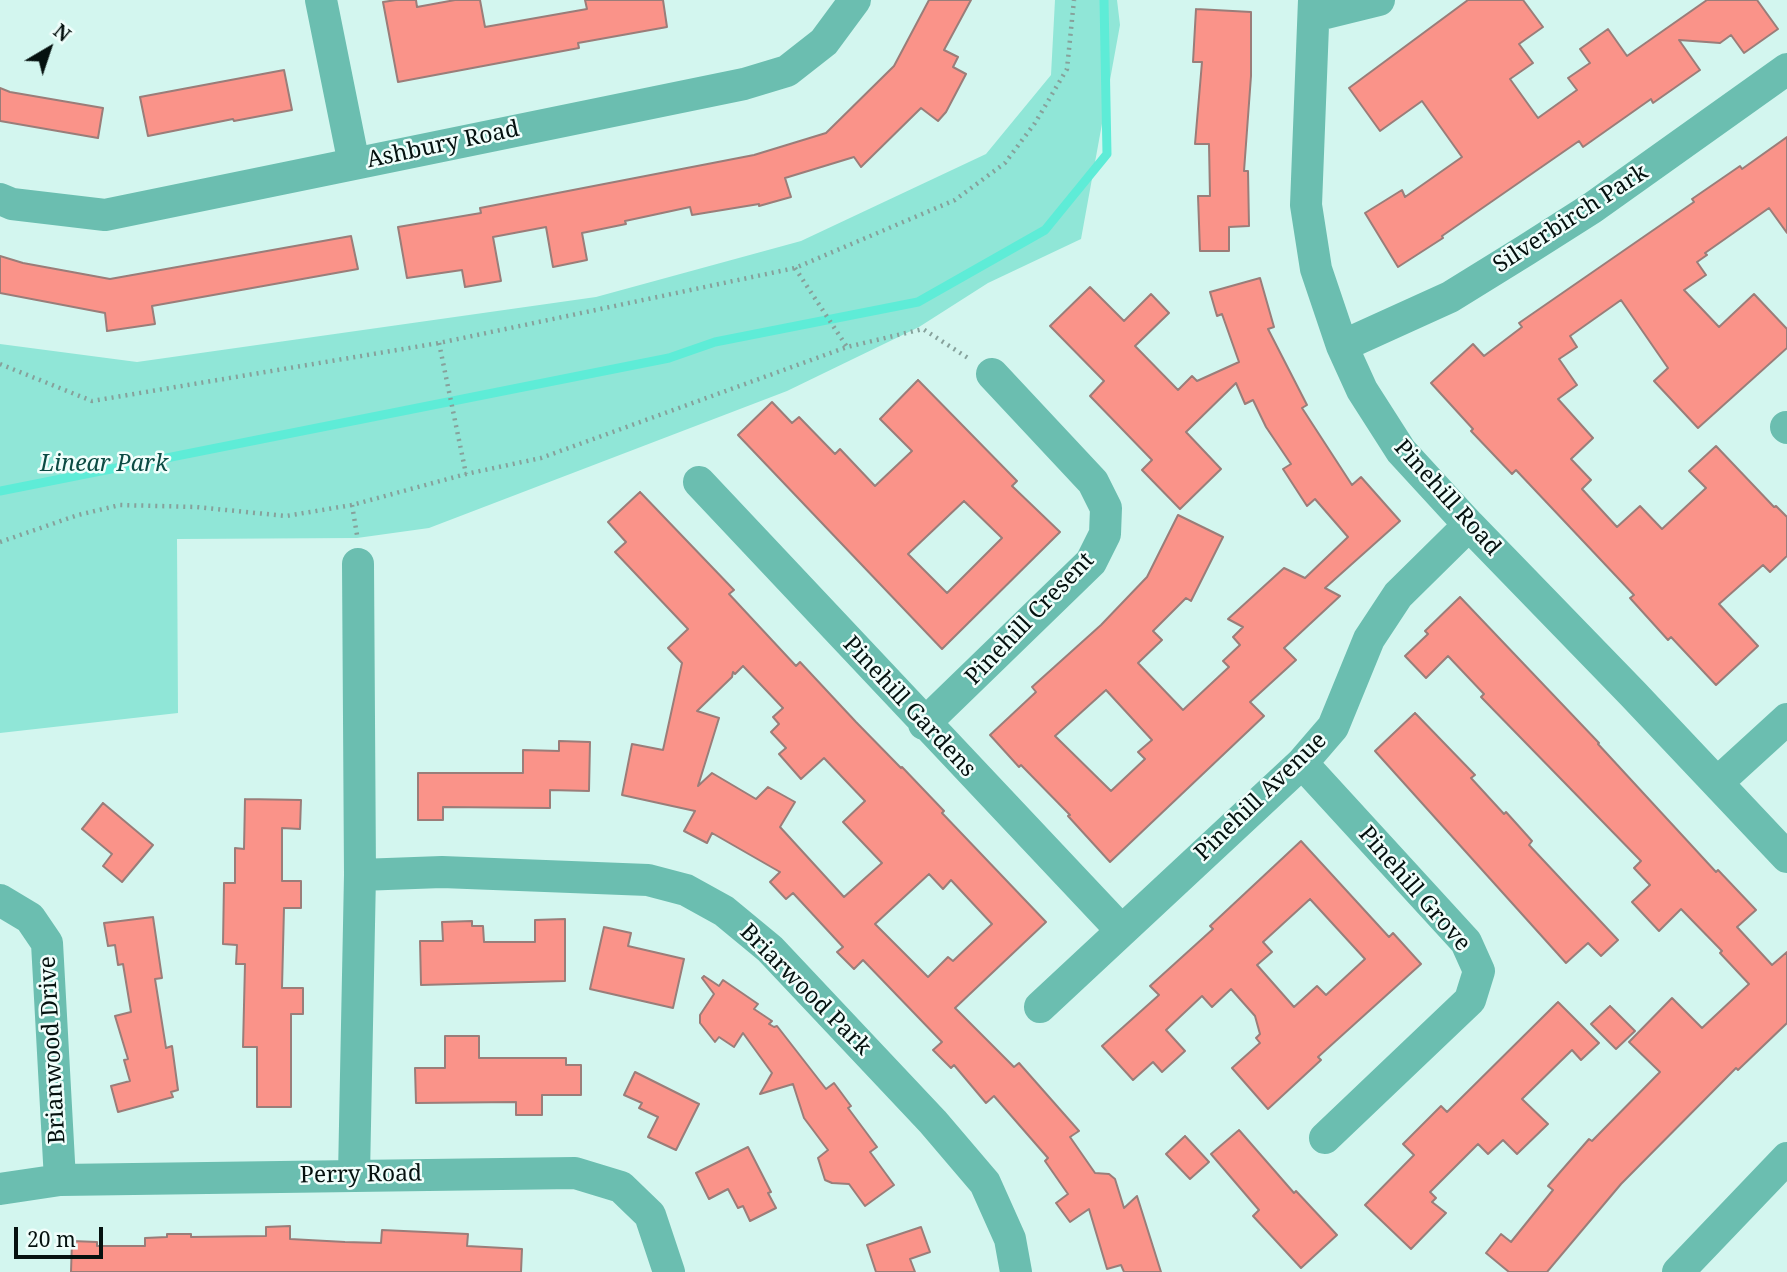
<!DOCTYPE html>
<style>
body{margin:0}
#map{position:relative;width:1787px;height:1272px;overflow:hidden;background:#d3f6ef;font-family:"Noto Serif",serif}
canvas{display:block}
.north{position:absolute;left:14px;top:14px;width:70px;height:70px;-webkit-text-stroke:5px #f0fefb;paint-order:stroke;rotate:39deg;font-size:19px;font-weight:700;line-height:28px;text-align:center;color:#05110f}
.north::after{content:'';display:block;margin:auto;width:24px;height:32px;background:#05110f;clip-path:polygon(50% 0,100% 100%,50% 72%,0 100%)}
.scale{position:absolute;left:14px;top:1227px;width:89px;height:32px;box-sizing:border-box;border:4px solid #05110f;border-top:0;padding-left:9px;font-size:21px;line-height:24px;white-space:nowrap;color:#05110f;-webkit-text-stroke:5px #f0fefb;paint-order:stroke}
</style>
<div id="map">
<canvas width="1787" height="1272"></canvas>
<div class="north">N</div>
<div class="scale">20 m</div>
</div>
<script>
const c = document.querySelector('canvas').getContext('2d');
c.lineJoin = 'round';
function fill(path, color) { c.fillStyle = color; c.fill(path, 'evenodd'); }
const toPath = rows => new Path2D(rows.map(r => 'M' + r).join(''));
function trace(path, color, width, dash) { c.strokeStyle = color; c.lineWidth = width; c.lineCap = dash ? 'butt' : 'round'; c.setLineDash(dash || []); c.stroke(path); }
function label(font, color, halo, rows, align = 'center') {
  c.font = font + ' "Noto Serif",serif'; c.lineWidth = 5; c.setLineDash([]); c.textBaseline = 'middle'; c.strokeStyle = halo; c.fillStyle = color; for (const [text, x, y, turn = 0] of rows) {
    c.save(); c.translate(x, y); c.rotate((+turn || 0) * Math.PI / 180); c.textAlign = isNaN(turn) ? turn : align; if (halo) c.strokeText(text, 0, 0); c.fillText(text, 0, 0); c.restore();
  }
}
fill(toPath([
 [1055,0,1117,0,1120,25,1081,239,988,283,919,327,787,391,429,528,357,538,177,539,178,713,0,733,0,344,137,362,596,297,801,241,986,154,1051,75]
]), '#90e6d7');
trace(toPath([
 [0,491,669,358,715,342,918,302,1045,230,1107,154,1104,0]
]), '#5eecd7', 9);
const building = toPath([
 [396,0,416,0,417,7,455,0,480,0,485,27,587,9,585,0,663,0,667,27,578,43,579,48,398,82,383,2,396,0],
 [929,0,971,0,944,50,958,57,953,67,966,74,946,112,938,121,921,108,861,167,854,157,785,178,791,197,759,206,759,204,692,215,690,207,625,221,626,224,582,233,587,260,553,267,546,227,493,237,501,281,465,287,462,270,407,278,398,227,481,213,480,208,754,155,826,133,894,66,929,0],
 [1468,0,1523,0,1543,27,1519,44,1533,63,1510,79,1538,118,1577,90,1568,78,1590,63,1580,49,1608,29,1627,56,1707,0,1757,0,1778,29,1744,53,1731,35,1720,43,1679,40,1700,70,1653,103,1651,99,1583,147,1579,141,1442,236,1443,238,1398,267,1365,213,1402,190,1405,197,1462,157,1422,101,1380,131,1349,88,1468,0],
 [1196,9,1251,12,1251,76,1244,171,1248,171,1249,226,1229,227,1229,251,1200,251,1198,196,1210,196,1209,144,1195,144,1202,62,1193,62,1196,9],
 [284,70,292,110,234,121,233,119,148,136,140,97,284,70],
 [0,88,10,92,103,108,98,138,0,121,0,88],
 [1787,137,1787,233,1769,208,1705,253,1707,255,1697,262,1706,275,1684,290,1719,327,1754,294,1787,329,1787,348,1698,428,1654,381,1668,368,1621,300,1570,336,1577,347,1559,359,1577,385,1558,399,1593,438,1571,459,1591,480,1582,489,1617,527,1640,506,1662,529,1706,488,1689,471,1716,446,1774,507,1776,506,1787,517,1787,556,1770,572,1763,565,1719,604,1758,646,1716,685,1671,637,1668,640,1630,598,1634,595,1516,470,1512,474,1471,431,1473,429,1431,383,1473,344,1484,356,1522,327,1519,323,1694,202,1692,199,1740,166,1742,169,1787,137],
 [351,236,358,269,152,306,155,324,107,331,105,313,0,293,0,256,23,263,110,279,351,236],
 [1260,278,1274,327,1268,329,1307,405,1302,408,1352,485,1361,477,1400,521,1325,588,1340,596,1284,648,1296,660,1250,702,1264,716,1110,862,1068,816,1070,815,1021,765,1019,767,990,735,1036,692,1032,687,1101,625,1147,577,1178,515,1223,537,1191,601,1186,598,1153,631,1162,640,1138,663,1183,710,1229,667,1223,661,1240,645,1233,637,1243,627,1228,619,1284,568,1305,578,1348,537,1315,499,1307,506,1283,469,1291,464,1266,427,1253,400,1245,404,1236,383,1186,432,1221,469,1180,509,1142,470,1152,460,1090,396,1104,381,1050,326,1090,287,1124,321,1151,294,1169,313,1135,346,1178,390,1192,376,1197,381,1239,362,1222,314,1217,316,1210,292,1260,278],
 [1106,690,1152,740,1138,752,1145,759,1111,791,1055,736,1106,690],
 [918,380,1017,481,1012,486,1060,532,942,649,738,435,772,402,792,423,799,417,835,454,840,449,875,486,912,451,880,419,918,380],
 [964,501,1002,538,947,593,908,554,964,501],
 [640,492,734,590,729,594,796,666,800,662,856,722,901,768,902,767,944,811,942,813,1046,922,955,1008,1014,1067,1019,1063,1079,1131,1070,1137,1095,1173,1109,1174,1115,1179,1124,1208,1137,1196,1161,1272,1124,1272,1121,1265,1107,1269,1089,1209,1070,1222,1056,1203,1068,1194,1045,1161,1048,1158,994,1096,986,1103,954,1065,951,1068,933,1050,942,1042,863,960,854,969,837,952,843,947,793,893,786,899,770,882,780,872,712,833,707,843,684,831,695,811,622,795,632,744,663,750,682,663,668,648,688,629,615,552,626,542,608,522,640,492],
 [743,666,783,708,773,717,779,724,771,732,786,748,779,754,801,779,824,758,865,801,843,822,882,863,844,897,780,827,795,802,768,787,756,799,712,773,698,786,719,718,697,711,732,677,733,672,735,674,743,666],
 [929,874,943,889,951,880,992,924,953,961,948,957,928,977,875,924,929,874],
 [1460,597,1599,743,1598,744,1716,872,1718,870,1756,910,1737,927,1772,965,1787,952,1787,1023,1738,1070,1736,1068,1621,1184,1547,1272,1509,1272,1486,1253,1501,1234,1511,1242,1553,1190,1548,1186,1589,1139,1592,1141,1660,1072,1629,1042,1672,998,1702,1028,1749,984,1720,953,1722,951,1681,909,1659,931,1632,902,1650,885,1634,868,1641,861,1481,697,1484,694,1448,656,1426,678,1405,656,1428,634,1425,631,1460,597],
 [1415,713,1475,775,1471,778,1504,814,1506,812,1532,841,1529,845,1618,940,1601,956,1588,943,1566,963,1375,751,1415,713],
 [559,741,590,742,589,791,550,790,550,808,443,807,443,820,418,820,418,773,523,773,523,750,559,751,559,741],
 [245,799,301,800,300,829,282,828,282,881,301,881,301,908,284,908,282,988,303,988,303,1014,291,1014,291,1107,257,1107,257,1047,243,1047,245,964,236,964,237,945,223,944,224,883,235,883,235,848,244,849,245,799],
 [103,803,153,845,122,882,103,866,112,854,82,829,103,803],
 [1301,841,1389,937,1393,933,1421,964,1318,1057,1321,1060,1268,1109,1232,1068,1260,1043,1256,1038,1260,1034,1255,1016,1231,989,1212,1007,1202,996,1166,1030,1185,1051,1162,1072,1153,1062,1133,1080,1102,1046,1159,995,1150,986,1213,929,1210,926,1301,841],
 [1310,899,1365,959,1326,995,1317,986,1294,1007,1257,965,1272,952,1263,942,1310,899],
 [153,917,162,978,155,979,166,1048,172,1046,178,1090,171,1092,173,1097,118,1112,111,1086,130,1081,124,1060,128,1059,115,1016,131,1012,123,964,118,965,115,945,108,946,104,923,153,917],
 [565,919,565,981,421,985,420,941,443,941,442,922,472,921,472,926,483,926,484,942,535,942,535,920,565,919],
 [604,927,631,933,628,946,684,959,673,1008,590,989,604,927],
 [704,976,719,986,723,980,758,1004,754,1009,772,1021,769,1024,774,1027,777,1026,826,1089,834,1083,851,1106,848,1108,877,1147,870,1152,894,1185,865,1206,849,1184,832,1183,825,1180,818,1158,828,1150,804,1118,793,1084,760,1094,772,1073,743,1033,734,1047,719,1037,715,1042,700,1023,700,1015,714,994,702,978,704,976],
 [1558,1002,1599,1043,1581,1060,1572,1050,1522,1099,1548,1124,1517,1154,1503,1140,1488,1154,1478,1144,1430,1192,1436,1198,1432,1202,1446,1213,1411,1249,1365,1205,1414,1155,1403,1144,1441,1106,1447,1112,1558,1002],
 [1610,1006,1635,1031,1616,1049,1591,1024,1610,1006],
 [445,1036,479,1036,479,1058,566,1058,566,1065,581,1065,581,1095,542,1095,542,1115,516,1115,516,1102,416,1103,415,1068,445,1068,445,1036],
 [635,1072,699,1104,676,1150,648,1137,658,1117,639,1108,642,1103,624,1095,635,1072],
 [1239,1130,1294,1193,1296,1191,1337,1235,1301,1268,1253,1216,1259,1210,1211,1154,1239,1130],
 [1185,1136,1209,1162,1190,1179,1166,1154,1185,1136],
 [748,1147,771,1192,768,1193,776,1208,750,1221,743,1206,738,1208,728,1189,709,1199,696,1173,748,1147],
 [290,1226,290,1239,345,1242,381,1243,382,1230,468,1234,467,1246,522,1249,521,1272,71,1272,72,1241,97,1242,97,1246,145,1246,145,1238,167,1237,167,1234,191,1234,191,1237,266,1236,266,1227,290,1226],
 [921,1227,930,1252,910,1259,915,1272,876,1272,867,1245,921,1227]
]);
fill(building, '#fa9389');
trace(building, '#9a7d79', 2);
trace(toPath([
 [795,268,847,347],
 [439,343,466,474],
 [0,364,92,401,439,343,795,268,955,200,1005,163,1035,123,1067,69,1074,0],
 [352,505,357,535],
 [0,542,78,515,120,505,196,507,286,516,352,505,466,474,541,458,847,347,923,329,968,358]
]), '#86a19b', 4.5, [2, 5]);
trace(toPath([
 [321,0,354,164],
 [1314,0,1306,205,1316,269,1342,346,1362,390,1401,451,1469,525,1633,694,1787,857],
 [1314,16,1379,0],
 [0,199,12,204,105,215,744,84,787,71,824,42,855,0],
 [1342,346,1450,297,1526,250,1592,208,1787,69],
 [1786,427,1787,428],
 [699,482,1121,930],
 [924,724,1091,562,1105,534,1106,508,1093,482,992,374],
 [1302,763,1466,942,1479,971,1470,1000,1325,1138],
 [1717,783,1787,719],
 [360,875,442,872,648,880,686,890,724,911,770,949,933,1122,985,1183,1010,1239,1016,1272],
 [0,900,30,918,47,943,60,1180],
 [1040,1007,1302,763,1333,727,1369,639,1398,595,1469,525],
 [354,1175,360,875,358,564],
 [0,1189,60,1180,575,1173,621,1187,650,1215,669,1272],
 [1678,1272,1787,1158]
]), '#6bbeb0', 32);
label('23px', '#05110f', '#f0fefb', [
 ["Ashbury Road",443,145,-12],
 ["Silverbirch Park",1571,219,-33],
 ["Pinehill Road",1447,498,48],
 ["Pinehill Cresent",1030,619,-46],
 ["Pinehill Gardens",909,707,47],
 ["Pinehill Avenue",1261,797,-44],
 ["Pinehill Grove",1414,889,49],
 ["Briarwood Park",805,990,45],
 ["Brianwood Drive",53,1050,-93],
 ["Perry Road",361,1175,-1]
]);
label('italic 23px', '#0b4b43', '#f0fefb', [
 ["Linear Park",104,464]
]);
</script>
